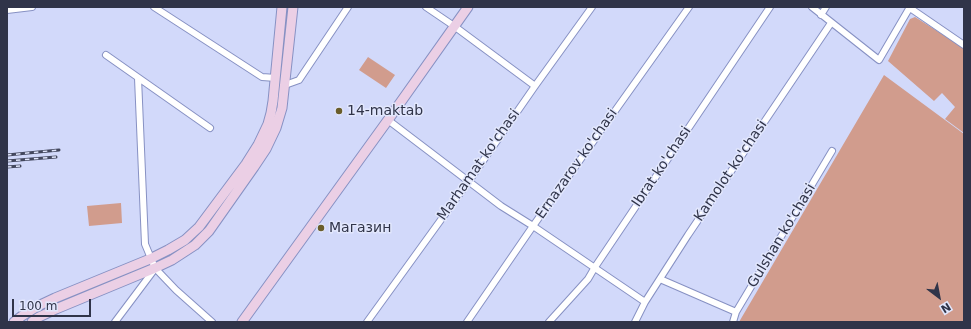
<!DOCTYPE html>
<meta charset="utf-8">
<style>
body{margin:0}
#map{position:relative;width:971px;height:329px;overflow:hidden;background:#d2d9fa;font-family:"DejaVu Sans",sans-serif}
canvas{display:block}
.frame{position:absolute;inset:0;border:8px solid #303449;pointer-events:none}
.north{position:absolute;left:919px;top:277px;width:40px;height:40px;-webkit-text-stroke:3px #e2e7fd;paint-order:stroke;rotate:148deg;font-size:11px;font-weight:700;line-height:16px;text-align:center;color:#303449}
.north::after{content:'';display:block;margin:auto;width:14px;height:18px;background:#303449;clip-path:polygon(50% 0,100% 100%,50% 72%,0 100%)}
.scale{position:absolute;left:12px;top:299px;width:79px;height:18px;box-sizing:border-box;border:2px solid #303449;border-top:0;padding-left:5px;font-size:12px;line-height:14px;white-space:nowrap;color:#303449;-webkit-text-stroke:3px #e2e7fd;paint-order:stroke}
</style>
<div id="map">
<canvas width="971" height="329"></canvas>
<div class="frame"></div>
<div class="north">N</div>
<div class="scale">100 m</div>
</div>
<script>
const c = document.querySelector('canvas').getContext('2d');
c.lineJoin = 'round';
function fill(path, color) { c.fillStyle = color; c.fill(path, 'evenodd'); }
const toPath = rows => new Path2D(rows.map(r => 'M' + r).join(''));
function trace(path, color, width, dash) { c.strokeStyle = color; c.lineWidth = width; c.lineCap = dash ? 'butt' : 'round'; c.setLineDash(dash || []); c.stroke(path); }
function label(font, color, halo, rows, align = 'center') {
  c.font = font + ' "DejaVu Sans",sans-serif'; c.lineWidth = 3; c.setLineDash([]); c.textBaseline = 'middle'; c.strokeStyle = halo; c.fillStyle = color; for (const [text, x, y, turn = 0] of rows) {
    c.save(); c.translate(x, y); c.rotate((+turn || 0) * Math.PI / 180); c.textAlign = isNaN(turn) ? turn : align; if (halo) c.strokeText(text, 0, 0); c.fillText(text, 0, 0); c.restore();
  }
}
fill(toPath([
 [915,17,964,48,964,133,945,119,955,107,942,93,934,101,888,61,910,19],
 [368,57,395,75,386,88,359,70],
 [884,75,964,134,964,322,739,322],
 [121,203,122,223,89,226,87,206]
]), '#d19c8d');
const street = toPath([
 [154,7,262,77,276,78],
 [426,7,454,26,535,86],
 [812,7,879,60,910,7],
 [910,8,964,45],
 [7,10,32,7],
 [821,15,826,7],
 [106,55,210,128],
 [138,78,145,244,155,268,176,290,212,322],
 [285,85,299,80,348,7],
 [388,120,501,206,533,226,645,302],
 [660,279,736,312],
 [115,322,154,270],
 [367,322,469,181,535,86,592,7],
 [467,322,533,226,689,7],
 [549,322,588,279,595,267,770,7],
 [635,322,645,302,688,235,831,23],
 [733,322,736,312,832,151]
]);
const secondary = toPath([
 [14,322,22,316,38,306,55,298,150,259,168,250,185,240,199,227,246,164,258,145,268,124,271,113,273,101,282,7],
 [32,322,39,317,56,309,155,268,172,260,195,245,209,231,254,167,266,149,276,128,282,108,293,7],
 [242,322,388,120,468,7]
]);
trace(street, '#8791c3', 8);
trace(secondary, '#8791c3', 11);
trace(street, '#fff', 6);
trace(secondary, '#ebcfe5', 9);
const rail = toPath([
 [7,155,59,150],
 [7,161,56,157],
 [7,167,20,166]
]);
trace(rail, '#43475d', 3);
trace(rail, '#e2e7fd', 1.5, [4.5]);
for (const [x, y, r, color] of [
 [339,111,4,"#6a5d2a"],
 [321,228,4,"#6a5d2a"]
]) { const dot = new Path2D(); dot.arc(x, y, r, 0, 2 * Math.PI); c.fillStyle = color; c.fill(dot); trace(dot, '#e2e7fd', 1.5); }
label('14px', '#303449', '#e2e7fd', [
 ["14-maktab",347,111],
 ["Магазин",329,228]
], 'left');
label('14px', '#303449', '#e2e7fd', [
 ["Ernazarov ko'chasi",577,164,-55],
 ["Marhamat ko'chasi",479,165,-55],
 ["Ibrat ko'chasi",662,167,-56],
 ["Kamolot ko'chasi",731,171,-56],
 ["Gulshan ko'chasi",782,236,-59]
]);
</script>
